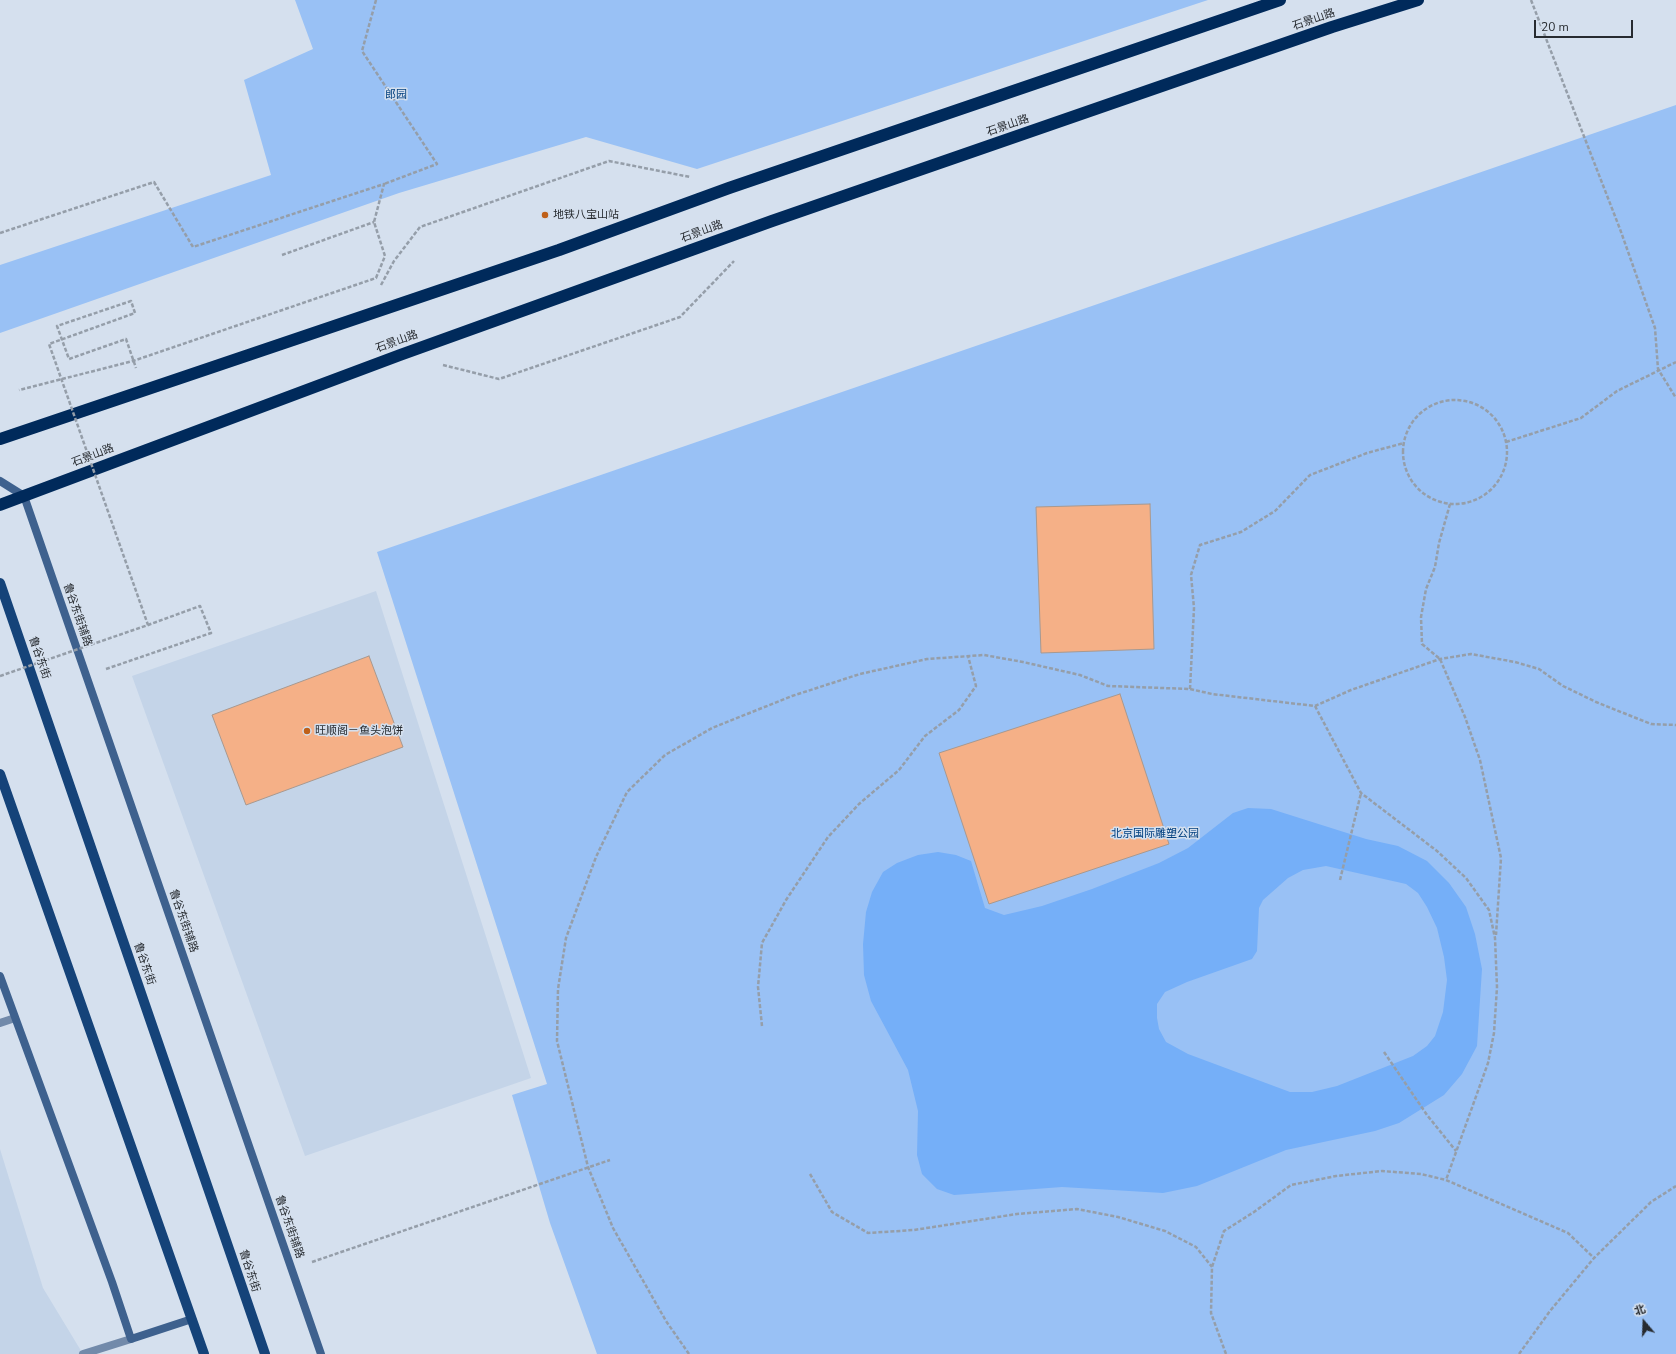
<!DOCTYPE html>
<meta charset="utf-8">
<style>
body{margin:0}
#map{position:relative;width:1676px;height:1354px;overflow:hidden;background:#d5e0ee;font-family:"Nunito Sans","Noto Sans SC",sans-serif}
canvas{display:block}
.north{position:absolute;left:1624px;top:1302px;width:40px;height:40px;-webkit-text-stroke:3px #d5e0ee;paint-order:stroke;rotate:341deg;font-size:11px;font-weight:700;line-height:16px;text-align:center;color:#272b30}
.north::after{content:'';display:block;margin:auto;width:14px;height:18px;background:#272b30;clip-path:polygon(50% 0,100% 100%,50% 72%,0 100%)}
.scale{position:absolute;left:1534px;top:20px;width:99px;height:18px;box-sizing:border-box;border:2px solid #272b30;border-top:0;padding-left:5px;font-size:12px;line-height:14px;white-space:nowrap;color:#272b30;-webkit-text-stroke:3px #d5e0ee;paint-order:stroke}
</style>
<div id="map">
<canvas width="1676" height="1354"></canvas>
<div class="north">北</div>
<div class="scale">20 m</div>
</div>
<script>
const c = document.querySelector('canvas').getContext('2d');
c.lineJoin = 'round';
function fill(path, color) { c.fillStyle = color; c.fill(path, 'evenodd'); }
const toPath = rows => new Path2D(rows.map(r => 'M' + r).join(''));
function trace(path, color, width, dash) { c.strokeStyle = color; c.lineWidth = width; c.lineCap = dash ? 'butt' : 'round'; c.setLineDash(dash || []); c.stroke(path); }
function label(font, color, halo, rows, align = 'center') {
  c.font = font + ' "Nunito Sans","Noto Sans SC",sans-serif'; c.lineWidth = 3; c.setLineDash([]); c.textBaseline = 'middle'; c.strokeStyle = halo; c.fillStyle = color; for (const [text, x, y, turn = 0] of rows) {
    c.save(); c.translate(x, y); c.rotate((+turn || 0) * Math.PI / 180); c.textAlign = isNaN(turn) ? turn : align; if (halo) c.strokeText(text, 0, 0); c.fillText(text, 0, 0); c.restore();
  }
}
fill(toPath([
 [376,591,531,1078,305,1156,132,676],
 [0,1149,43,1288,83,1354,0,1354]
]), '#c4d4e8');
fill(toPath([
 [295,0,1208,0,697,169,586,137,399,193,0,333,0,265,271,175,244,80,313,49],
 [1676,105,1676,1354,597,1354,550,1223,512,1095,547,1084,377,552]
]), '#99c1f5');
fill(toPath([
 [1248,808,1271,809,1366,839,1398,846,1427,861,1449,883,1466,907,1475,934,1482,969,1477,1046,1462,1074,1444,1095,1399,1123,1375,1131,1286,1150,1197,1186,1163,1193,1062,1187,954,1195,937,1189,922,1174,917,1155,918,1111,908,1070,871,1001,864,975,863,944,866,912,872,892,883,872,897,863,918,855,938,852,956,855,971,861,985,908,1004,915,1042,906,1092,889,1159,863,1188,848,1233,813],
 [1326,866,1406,884,1418,893,1427,907,1437,928,1444,957,1447,980,1443,1012,1435,1036,1427,1046,1413,1056,1337,1086,1312,1092,1290,1092,1188,1054,1166,1042,1159,1029,1157,1018,1157,1004,1165,992,1187,982,1252,959,1257,951,1259,908,1263,900,1288,878,1303,870]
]), '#75aff8');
const building = toPath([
 [1150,504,1154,649,1041,653,1036,507,1150,504],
 [369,656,403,747,246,805,212,715,369,656],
 [1120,694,1169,844,989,904,939,753,1120,694]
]);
fill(building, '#f5b087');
trace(building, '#a89990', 1);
trace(toPath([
 [376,0,362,51,437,164,384,184],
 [1531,0,1620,229,1655,328,1658,369,1676,398],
 [0,233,154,182,193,247,384,184,374,222,385,256,376,278,133,361,19,390],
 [282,255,374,222],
 [381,285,394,261,420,227,609,161,690,177],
 [135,313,131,301,57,326,69,359,126,339,136,368],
 [443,365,499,379,680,317,734,261],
 '1403 452a52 52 0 1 1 104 0a52 52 0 1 1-104 0Z',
 [1506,442,1581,418,1617,391,1676,362],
 [1450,504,1439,543,1435,567,1426,589,1421,617,1422,644,1440,659,1465,717,1480,760,1501,858,1496,935],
 [106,669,211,633,200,606,148,625],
 [1190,689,1194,608,1191,575,1200,545,1241,532,1275,511,1310,475,1367,453,1404,443],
 [1315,706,1361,793,1437,851,1466,878,1489,910,1495,938,1497,987,1494,1033,1488,1063,1446,1180],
 [1340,880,1361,793],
 [762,1026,758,987,762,943,786,900,828,837,859,804,899,770,925,736,959,710,976,686,968,656],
 [1384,1052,1427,1115,1456,1151],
 [810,1174,832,1212,868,1233,914,1230,1017,1214,1077,1209,1118,1217,1165,1231,1196,1247,1212,1267],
 [312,1262,610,1160],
 [689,1354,666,1321,613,1228,588,1167,557,1041,558,989,566,938,596,857,627,792,665,755,712,728,792,696,860,674,927,659,984,655,1023,662,1080,675,1108,686,1190,689,1212,694,1315,706,1351,690,1440,659,1471,654,1515,662,1539,669,1563,686,1596,702,1651,724,1676,725],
 [1226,1354,1211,1313,1212,1267,1224,1231,1254,1212,1291,1185,1336,1176,1382,1171,1421,1174,1446,1180,1568,1233,1594,1258],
 [1519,1354,1550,1311,1594,1258,1651,1202,1676,1186]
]), '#959ea9', 2.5, [4, 2]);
trace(toPath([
 [0,1023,15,1018],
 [83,1354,131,1339]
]), '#728aaa', 8);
trace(toPath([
 [0,481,24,496,321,1354],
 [0,976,112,1282,131,1339,192,1319]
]), '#3e618e', 8);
trace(toPath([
 [0,583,265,1354],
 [0,774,204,1354]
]), '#154379', 10);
trace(toPath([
 [0,439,559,250,729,188,1280,0],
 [0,505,400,355,772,221,1332,27,1418,0]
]), '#002a5b', 12);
trace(toPath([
 [0,676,148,625,49,344,135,313]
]), '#959ea9', 2.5, [4, 2]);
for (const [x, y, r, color] of [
 [545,215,4,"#bf6019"],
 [307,731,4,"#bf6019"]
]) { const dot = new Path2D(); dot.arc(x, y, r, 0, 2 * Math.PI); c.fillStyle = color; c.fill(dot); trace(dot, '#d5e0ee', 1.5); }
label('11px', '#272b30', '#d5e0ee', [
 ["石景山路",1314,20,-19],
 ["石景山路",1008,126,-19],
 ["石景山路",702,232,-20],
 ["石景山路",397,342,-20],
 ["石景山路",93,456,-21],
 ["鲁谷东街辅路",77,615,71],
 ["鲁谷东街",39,658,71],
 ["鲁谷东街辅路",183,921,71],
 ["鲁谷东街",144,964,71],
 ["鲁谷东街辅路",289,1227,71],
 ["鲁谷东街",249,1271,72]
]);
label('11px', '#013f7f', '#d5e0ee', [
 ["郎园",396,95],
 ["北京国际雕塑公园",1155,834]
]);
label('11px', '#272b30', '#d5e0ee', [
 ["地铁八宝山站",553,215],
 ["旺顺阁－鱼头泡饼",315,731]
], 'left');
</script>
